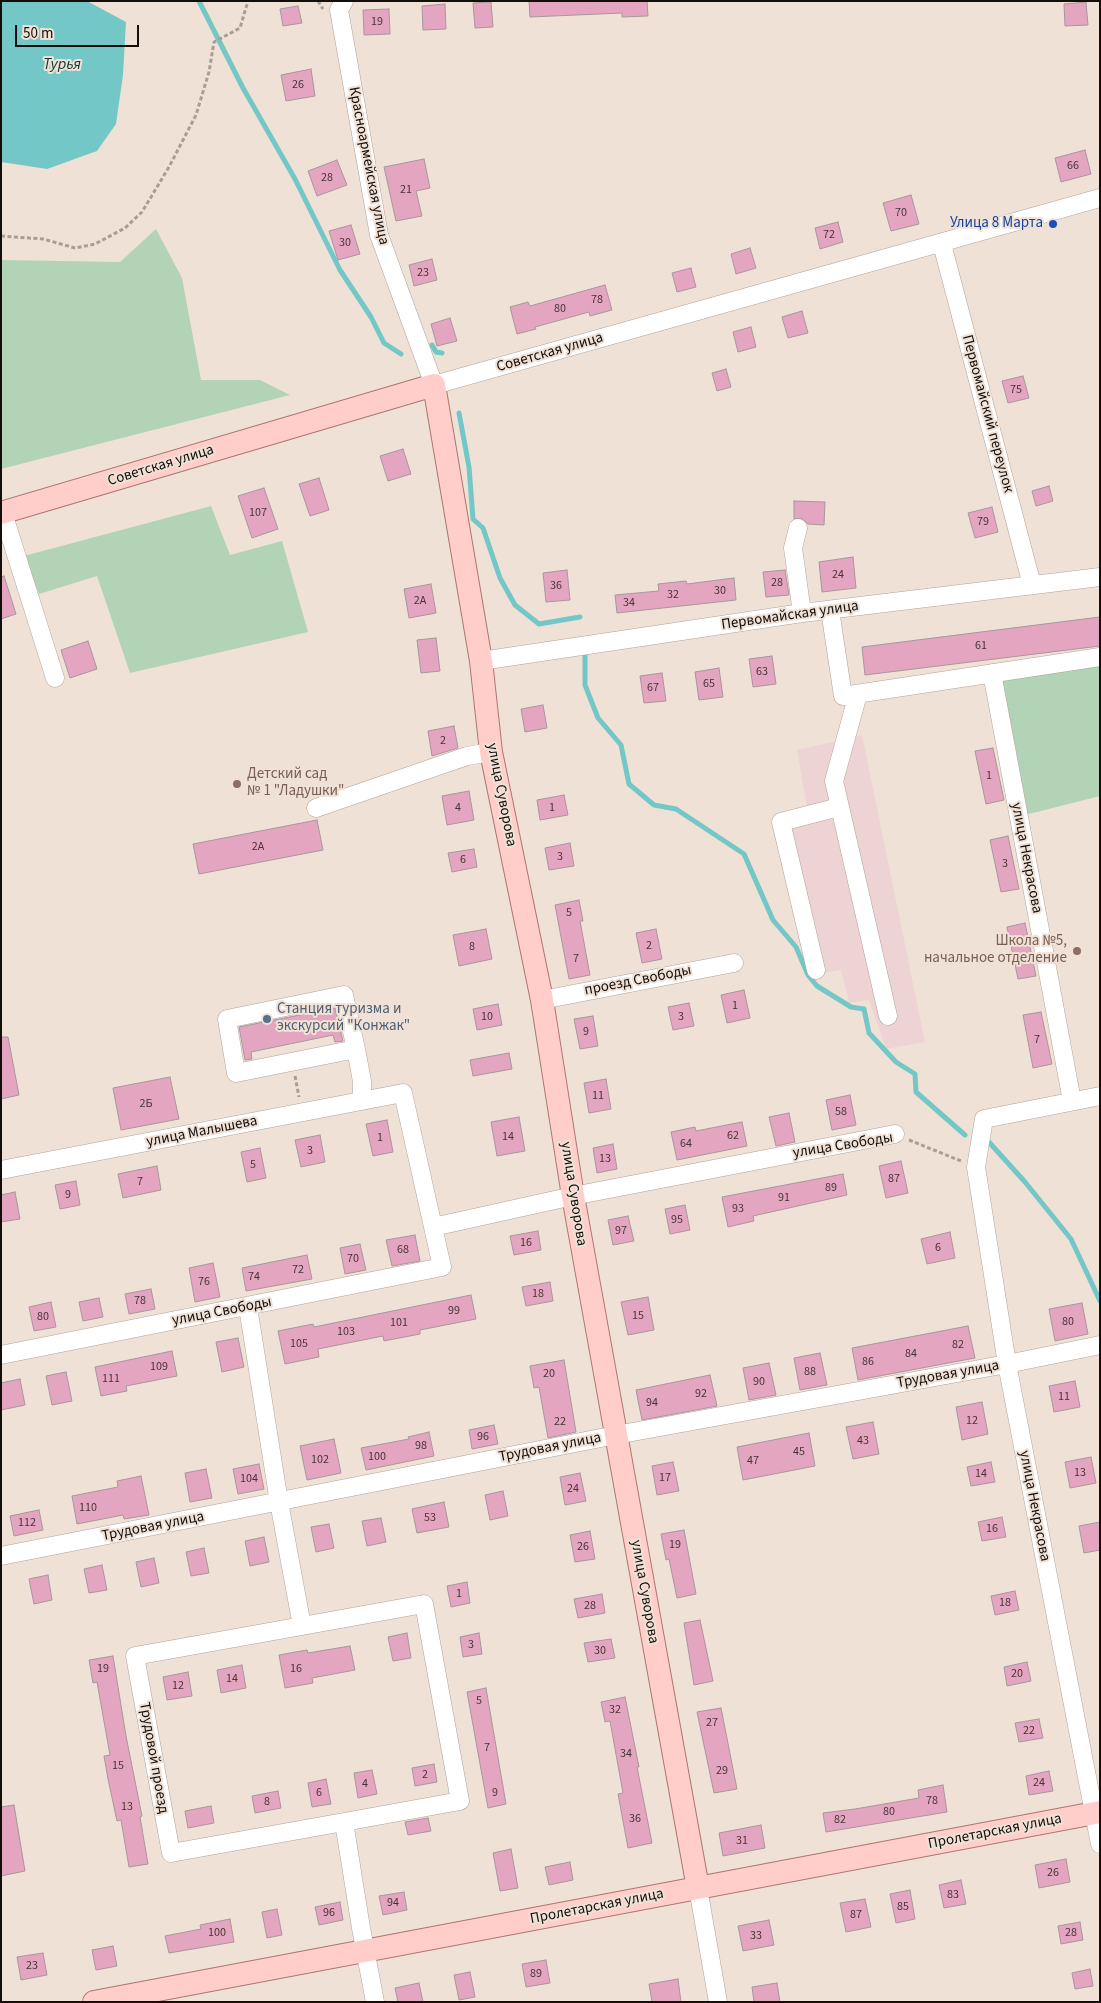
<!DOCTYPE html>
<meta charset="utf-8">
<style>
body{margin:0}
#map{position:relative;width:1101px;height:2003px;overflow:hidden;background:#f0e1d6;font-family:"Source Sans 3",sans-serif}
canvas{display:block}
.frame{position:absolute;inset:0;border:2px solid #130e0a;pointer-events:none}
.scale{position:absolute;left:15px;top:25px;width:124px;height:22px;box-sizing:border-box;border:2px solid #130e0a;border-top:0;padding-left:6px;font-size:15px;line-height:18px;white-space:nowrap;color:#130e0a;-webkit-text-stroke:4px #f0e1d6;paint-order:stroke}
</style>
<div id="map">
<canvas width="1101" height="2003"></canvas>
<div class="frame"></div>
<div class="scale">50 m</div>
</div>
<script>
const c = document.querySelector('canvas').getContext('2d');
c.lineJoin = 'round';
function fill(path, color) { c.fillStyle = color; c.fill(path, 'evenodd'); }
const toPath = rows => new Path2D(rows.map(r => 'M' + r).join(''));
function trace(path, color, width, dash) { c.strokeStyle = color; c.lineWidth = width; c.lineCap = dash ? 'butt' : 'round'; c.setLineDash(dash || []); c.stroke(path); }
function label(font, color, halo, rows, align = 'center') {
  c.font = font + ' "Source Sans 3",sans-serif'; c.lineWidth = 4; c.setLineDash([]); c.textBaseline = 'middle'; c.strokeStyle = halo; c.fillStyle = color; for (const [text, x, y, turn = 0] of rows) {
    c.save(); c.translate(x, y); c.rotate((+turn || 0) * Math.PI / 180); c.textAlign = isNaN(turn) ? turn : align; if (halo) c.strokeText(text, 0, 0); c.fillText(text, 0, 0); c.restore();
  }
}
fill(toPath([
 [862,735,925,1042,886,1049,869,1000,849,1003,841,970,823,973,787,813,807,808,797,750]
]), '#eed3d5');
fill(toPath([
 [156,229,182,278,201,380,260,380,290,395,1,469,1,260,120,262],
 [211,506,230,555,282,541,308,632,130,673,97,576,39,594,24,556],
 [1100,664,1100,796,1021,816,1001,680]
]), '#b2d3b5');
fill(toPath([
 [1,1,87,1,126,22,123,75,116,124,97,151,47,169,1,162]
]), '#74c7c7');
trace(toPath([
 [199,1,243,88,295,179,340,270,371,317,384,343,401,354],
 [432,345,436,352,442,353],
 [459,413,469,467,473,519,483,528,500,578,515,605,539,624,580,617],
 [585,654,585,685,598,718,621,745,629,784,654,805,676,809,744,854,773,920,796,947,808,975,817,986,851,1007,864,1009,869,1033,896,1062,915,1074,916,1092,965,1135],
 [988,1141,1025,1182,1071,1239,1100,1301]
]), '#74c7c7', 5);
const building = toPath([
 [529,1,647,1,648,16,622,17,622,13,530,17,529,1],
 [491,2,493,27,475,28,473,3,491,2],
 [1086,2,1088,25,1065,26,1064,4,1086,2],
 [445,4,446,29,423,30,422,6,445,4],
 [298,6,302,23,283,26,280,9,298,6],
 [389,9,390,34,364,35,363,10,389,9],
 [311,69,315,96,286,101,281,75,311,69],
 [1085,150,1091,174,1061,182,1055,158,1085,150],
 [424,159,430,188,416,191,422,216,396,221,384,167,424,159],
 [337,160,347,185,317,196,308,171,337,160],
 [911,195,919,224,891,231,883,203,911,195],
 [838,222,843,242,820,249,815,228,838,222],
 [351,225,360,254,338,260,329,231,351,225],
 [750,248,756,268,736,274,731,254,750,248],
 [432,259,437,280,414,286,409,265,432,259],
 [691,268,696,287,677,292,672,273,691,268],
 [605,285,612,310,590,316,589,312,535,327,536,329,517,334,510,307,528,302,530,306,605,285],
 [802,311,808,333,788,338,782,317,802,311],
 [450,318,457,341,437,346,431,324,450,318],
 [751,327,756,347,738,352,733,332,751,327],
 [726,369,731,387,717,391,712,373,726,369],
 [1023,376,1029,398,1008,403,1002,381,1023,376],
 [403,449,411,474,388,481,380,456,403,449],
 [319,478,329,510,310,516,299,484,319,478],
 [1049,486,1053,501,1036,506,1032,491,1049,486],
 [264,488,278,529,252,538,238,496,264,488],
 [794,501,825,502,824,525,808,524,801,518,794,519,794,501],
 [992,507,998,532,975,538,968,513,992,507],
 [853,557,856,588,822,592,819,562,853,557],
 [567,570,570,600,546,602,543,573,567,570],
 [785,570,789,595,766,597,763,572,785,570],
 [4,576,16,614,1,619,1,577,4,576],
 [734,578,736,600,617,613,615,595,659,591,658,584,686,581,687,584,734,578],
 [431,584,436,613,409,618,404,589,431,584],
 [1100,617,1100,646,865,675,862,647,1100,617],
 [436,638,440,671,421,673,417,640,436,638],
 [88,641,97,669,70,678,61,650,88,641],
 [772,656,776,684,753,687,749,659,772,656],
 [719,668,723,697,699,700,695,672,719,668],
 [662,673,666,701,644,703,640,676,662,673],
 [543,705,547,728,525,732,521,709,543,705],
 [454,726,458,748,432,756,428,731,454,726],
 [993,748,1004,800,986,804,975,751,993,748],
 [469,791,474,820,447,825,442,796,469,791],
 [564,795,568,815,540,820,537,800,564,795],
 [317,820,323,850,199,874,193,844,317,820],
 [1008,836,1019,889,1001,892,990,840,1008,836],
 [570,843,574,866,549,870,545,848,570,843],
 [474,849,477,867,452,872,448,853,474,849],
 [579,900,583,921,580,921,590,975,569,979,555,905,579,900],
 [1025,923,1036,976,1018,979,1007,927,1025,923],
 [486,929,492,959,459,966,453,935,486,929],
 [656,929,662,959,642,963,636,933,656,929],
 [744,990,750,1018,727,1023,721,995,744,990],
 [689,1003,694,1026,673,1030,668,1007,689,1003],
 [498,1004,502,1025,477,1030,473,1009,498,1004],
 [335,1008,343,1041,335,1042,333,1035,251,1052,252,1059,245,1060,239,1027,335,1008],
 [1041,1012,1052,1064,1033,1068,1023,1015,1041,1012],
 [593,1016,598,1046,580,1049,574,1019,593,1016],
 [1,1037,8,1037,19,1095,1,1099,1,1037],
 [509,1053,512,1069,473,1076,470,1060,509,1053],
 [170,1077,179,1119,121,1130,113,1088,170,1077],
 [606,1079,611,1109,589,1113,584,1083,606,1079],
 [850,1095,856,1125,832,1130,826,1100,850,1095],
 [789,1113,795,1142,776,1146,769,1117,789,1113],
 [519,1117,525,1151,497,1156,491,1122,519,1117],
 [387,1120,393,1152,373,1156,366,1124,387,1120],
 [742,1122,747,1146,677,1160,671,1132,695,1127,696,1131,742,1122],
 [320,1135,325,1162,301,1167,295,1140,320,1135],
 [613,1144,617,1169,597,1173,593,1148,613,1144],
 [260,1148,266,1178,247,1182,241,1152,260,1148],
 [901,1161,908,1193,886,1198,879,1166,901,1161],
 [157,1166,161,1190,123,1198,118,1174,157,1166],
 [843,1174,847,1195,753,1216,754,1221,728,1227,722,1197,843,1174],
 [76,1181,80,1205,60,1209,55,1185,76,1181],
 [15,1192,20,1219,1,1222,1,1195,15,1192],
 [685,1205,690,1230,670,1234,665,1209,685,1205],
 [628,1216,634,1241,613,1245,608,1220,628,1216],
 [538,1231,541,1250,514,1255,510,1236,538,1231],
 [950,1232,955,1258,927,1264,921,1239,950,1232],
 [415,1235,420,1261,392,1266,386,1240,415,1235],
 [360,1244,366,1270,345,1274,340,1248,360,1244],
 [307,1255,312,1279,246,1291,242,1268,307,1255],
 [213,1263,220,1297,195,1302,189,1268,213,1263],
 [550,1282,553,1301,526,1306,522,1287,550,1282],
 [151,1289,155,1309,129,1314,125,1294,151,1289],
 [471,1295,476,1319,420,1330,420,1334,384,1341,383,1336,318,1349,319,1357,285,1364,278,1331,313,1324,314,1327,471,1295],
 [648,1297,654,1330,628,1335,621,1302,648,1297],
 [99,1298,103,1317,83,1321,79,1302,99,1298],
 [51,1302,56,1327,34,1331,29,1307,51,1302],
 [1082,1303,1088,1334,1055,1341,1049,1309,1082,1303],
 [968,1326,975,1358,858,1380,852,1348,968,1326],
 [238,1338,244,1367,222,1372,216,1342,238,1338],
 [172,1351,177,1376,126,1386,127,1391,101,1396,95,1367,172,1351],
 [820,1353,827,1385,800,1390,794,1358,820,1353],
 [564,1360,576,1432,548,1438,539,1387,534,1388,530,1366,564,1360],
 [769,1363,776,1395,749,1400,743,1368,769,1363],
 [66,1372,72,1401,52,1405,46,1376,66,1372],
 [710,1375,717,1406,642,1420,636,1390,710,1375],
 [20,1379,25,1405,1,1410,1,1383,20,1379],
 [1075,1381,1080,1407,1054,1412,1049,1386,1075,1381],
 [982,1402,988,1434,962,1440,956,1407,982,1402],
 [873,1422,879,1454,853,1459,846,1427,873,1422],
 [494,1425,498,1444,472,1449,469,1430,494,1425],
 [429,1432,434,1456,366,1470,361,1448,409,1439,408,1437,429,1432],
 [809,1433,815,1466,743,1480,737,1447,809,1433],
 [334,1439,341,1473,307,1480,300,1446,334,1439],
 [1091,1457,1096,1483,1070,1488,1065,1462,1091,1457],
 [673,1462,679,1491,657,1495,652,1466,673,1462],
 [991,1462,995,1482,971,1486,967,1467,991,1462],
 [259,1464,264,1489,238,1494,233,1469,259,1464],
 [206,1469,212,1498,190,1502,185,1473,206,1469],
 [580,1473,586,1501,565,1505,560,1477,580,1473],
 [141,1476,149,1515,124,1519,123,1515,77,1524,72,1496,118,1487,117,1481,141,1476],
 [503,1491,508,1516,490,1520,485,1495,503,1491],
 [444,1502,449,1527,417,1533,412,1509,444,1502],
 [39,1510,43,1530,14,1536,10,1516,39,1510],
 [1002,1517,1006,1537,982,1541,978,1522,1002,1517],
 [381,1518,386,1542,367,1546,362,1521,381,1518],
 [1100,1522,1100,1550,1084,1553,1079,1526,1100,1522],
 [329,1524,334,1548,316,1552,311,1527,329,1524],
 [684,1530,696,1594,677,1598,669,1559,666,1560,661,1534,684,1530],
 [590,1531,595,1559,575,1562,570,1535,590,1531],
 [264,1537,269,1562,250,1566,245,1541,264,1537],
 [204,1548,209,1573,191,1576,186,1552,204,1548],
 [154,1558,159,1583,141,1587,136,1562,154,1558],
 [102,1565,107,1590,89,1593,84,1569,102,1565],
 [48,1575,52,1600,34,1604,29,1579,48,1575],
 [467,1582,470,1603,451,1607,447,1586,467,1582],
 [1015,1591,1019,1610,995,1615,991,1596,1015,1591],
 [602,1594,605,1613,578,1618,574,1599,602,1594],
 [700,1620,713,1681,694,1685,684,1623,700,1620],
 [407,1633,411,1658,393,1661,388,1637,407,1633],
 [479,1633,482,1654,463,1657,460,1637,479,1633],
 [611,1639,615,1658,588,1662,584,1643,611,1639],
 [350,1646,355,1670,312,1678,313,1683,285,1688,279,1655,307,1650,308,1653,350,1646],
 [113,1656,126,1736,142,1816,140,1817,148,1864,129,1867,121,1820,117,1821,108,1779,104,1756,110,1755,97,1682,93,1683,89,1660,113,1656],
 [1027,1662,1031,1681,1007,1686,1004,1667,1027,1662],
 [242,1665,246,1688,221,1693,217,1670,242,1665],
 [188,1672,192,1696,167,1700,163,1677,188,1672],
 [486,1688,506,1804,488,1808,467,1692,486,1688],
 [625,1697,639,1767,637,1767,652,1843,628,1848,618,1794,623,1793,610,1721,605,1722,601,1702,625,1697],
 [721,1708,737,1789,714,1793,697,1712,721,1708],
 [1039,1719,1043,1738,1019,1742,1015,1723,1039,1719],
 [434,1764,437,1782,415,1786,412,1768,434,1764],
 [372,1770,377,1794,358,1798,354,1773,372,1770],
 [1049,1771,1053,1791,1029,1795,1026,1776,1049,1771],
 [326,1779,331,1804,312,1807,308,1783,326,1779],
 [943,1785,947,1812,826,1832,823,1813,855,1809,919,1798,918,1790,943,1785],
 [278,1791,281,1808,255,1813,252,1796,278,1791],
 [14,1805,25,1871,1,1876,1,1807,14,1805],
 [211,1806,214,1823,188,1828,185,1811,211,1806],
 [428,1818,431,1831,408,1835,405,1822,428,1818],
 [761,1825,765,1848,723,1856,719,1833,761,1825],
 [511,1849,518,1888,500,1891,493,1853,511,1849],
 [1066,1859,1070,1882,1039,1888,1035,1865,1066,1859],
 [570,1862,573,1880,549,1885,545,1867,570,1862],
 [961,1880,966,1904,944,1908,939,1885,961,1880],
 [910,1890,915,1919,896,1923,890,1894,910,1890],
 [404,1892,407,1910,383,1915,379,1896,404,1892],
 [865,1899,871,1927,846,1932,840,1903,865,1899],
 [340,1902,343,1920,319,1925,315,1907,340,1902],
 [277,1909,282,1935,267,1938,262,1912,277,1909],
 [230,1919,234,1942,169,1953,165,1936,201,1929,200,1925,230,1919],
 [769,1920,774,1945,743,1951,738,1926,769,1920],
 [1080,1922,1083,1940,1061,1944,1058,1926,1080,1922],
 [113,1946,117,1966,96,1970,92,1950,113,1946],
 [43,1953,47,1975,21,1980,17,1957,43,1953],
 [546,1960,550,1983,526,1987,522,1964,546,1960],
 [1090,1969,1093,1986,1075,1989,1072,1973,1090,1969],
 [470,1972,475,1997,459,2000,454,1975,470,1972],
 [678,1979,681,2002,652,2002,649,1984,678,1979],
 [419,1983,423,2002,398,2002,395,1988,419,1983],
 [777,1983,780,2002,754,2002,752,1987,777,1983]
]);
fill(building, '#e4a5c0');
trace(building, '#a7969d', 1);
const minor = toPath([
 [344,1,339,10,379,235,434,385,1100,198],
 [942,244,1032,585],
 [3,513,55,678],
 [798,528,793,548,802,613],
 [830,610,843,696,1100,657],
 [481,661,802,613,1100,577],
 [992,673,1072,1101],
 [858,694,834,781,888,1016],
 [316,808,467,756,491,752],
 [816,970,781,822,839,807],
 [542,1000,734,963],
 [356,1049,236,1073,227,1019,344,995,356,1049,362,1081,362,1101],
 [1100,1096,984,1119,976,1167,1007,1364,1100,1844],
 [1,1170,403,1093,442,1267,1,1355],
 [433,1227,573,1196,895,1134],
 [248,1307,279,1502,302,1626,135,1656,171,1853,344,1822,361,1928,375,2002],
 [1,1556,616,1435,1007,1364,1100,1345],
 [302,1626,424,1604,460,1801,344,1822],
 [698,1888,718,2002]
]);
const major = toPath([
 [1,513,434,385,481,661,491,752,542,1000,573,1196,698,1888],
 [94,2002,1100,1812]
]);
trace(minor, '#b1a399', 19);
trace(major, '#ac7570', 24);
trace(toPath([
 [318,1,323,9],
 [1,236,43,239,75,248,95,244,125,228,142,212,169,167,196,115,209,72,214,42,240,28,248,1],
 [295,1076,299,1097],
 [909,1140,961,1161]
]), '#a99d94', 3, [4, 2.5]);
trace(minor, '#fff', 18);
trace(major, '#ffceca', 22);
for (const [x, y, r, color] of [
 [1053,224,5,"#1a4fb4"],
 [237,784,5,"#8d6e63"],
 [1077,951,5,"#8d6e63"],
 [267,1019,5,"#5c6f8a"]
]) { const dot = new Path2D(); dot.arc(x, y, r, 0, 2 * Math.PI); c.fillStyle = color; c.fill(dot); trace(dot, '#f0e1d6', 2); }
label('12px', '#473438', null, [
 ["19",377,22],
 ["26",298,85],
 ["66",1073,166],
 ["28",327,178],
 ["21",406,190],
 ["70",901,213],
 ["72",829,235],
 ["30",345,243],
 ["23",423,273],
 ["78",597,300],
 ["80",560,309],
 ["75",1016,390],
 ["107",258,513],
 ["79",983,522],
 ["24",838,575],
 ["28",777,583],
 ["36",556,586],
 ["30",720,591],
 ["32",673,595],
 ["2А",420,601],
 ["34",629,603],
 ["61",981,646],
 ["63",762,672],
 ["65",709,684],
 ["67",653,688],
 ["2",443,741],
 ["1",989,776],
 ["4",458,808],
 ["1",552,808],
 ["2А",258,847],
 ["3",560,857],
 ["6",463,860],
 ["3",1005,864],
 ["5",569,913],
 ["2",649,946],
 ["8",472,947],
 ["7",576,959],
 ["1",735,1006],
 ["10",487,1017],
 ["3",681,1017],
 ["9",586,1032],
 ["7",1037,1040],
 ["11",598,1096],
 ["2Б",146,1104],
 ["58",841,1112],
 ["62",733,1136],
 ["14",508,1137],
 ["1",380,1138],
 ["64",686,1144],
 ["3",310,1151],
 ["13",605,1159],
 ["5",253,1165],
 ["87",894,1179],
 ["7",140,1182],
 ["89",831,1188],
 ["9",68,1195],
 ["91",784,1198],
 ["93",738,1209],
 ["95",677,1220],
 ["97",621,1231],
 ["16",526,1243],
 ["6",938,1248],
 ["68",403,1250],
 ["70",353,1259],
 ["72",298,1270],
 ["74",254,1277],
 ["76",204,1282],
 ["18",538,1294],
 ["78",140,1301],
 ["99",454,1311],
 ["15",638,1316],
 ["80",43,1317],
 ["80",1068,1322],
 ["101",399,1323],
 ["103",346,1332],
 ["105",299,1344],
 ["82",958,1345],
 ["84",911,1354],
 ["86",868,1362],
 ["109",159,1367],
 ["88",810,1372],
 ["20",549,1374],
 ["111",111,1379],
 ["90",759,1382],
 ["92",701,1394],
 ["11",1064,1397],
 ["94",652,1403],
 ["12",972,1421],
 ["22",560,1422],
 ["96",483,1437],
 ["43",863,1441],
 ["98",421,1446],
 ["45",799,1452],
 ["100",377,1457],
 ["102",320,1460],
 ["47",753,1461],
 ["13",1080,1473],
 ["14",981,1474],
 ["17",665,1478],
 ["104",249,1479],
 ["24",573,1489],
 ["110",88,1508],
 ["53",430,1518],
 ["112",27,1523],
 ["16",992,1529],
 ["19",675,1545],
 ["26",583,1547],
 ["1",459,1594],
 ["18",1005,1603],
 ["28",590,1606],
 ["3",471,1645],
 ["30",600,1651],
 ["19",103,1669],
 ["16",296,1669],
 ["20",1017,1674],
 ["14",232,1679],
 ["12",178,1686],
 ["5",479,1701],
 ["32",615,1710],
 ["27",712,1723],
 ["22",1029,1731],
 ["7",487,1748],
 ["34",626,1754],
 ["15",118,1766],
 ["29",722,1771],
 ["2",425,1775],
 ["24",1039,1783],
 ["4",365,1784],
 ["6",319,1793],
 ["9",495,1793],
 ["78",932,1801],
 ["8",267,1802],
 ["13",127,1807],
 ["80",889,1812],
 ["36",635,1819],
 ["82",840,1820],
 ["31",742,1841],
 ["26",1053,1873],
 ["83",953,1895],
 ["94",393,1903],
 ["85",903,1907],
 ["96",329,1913],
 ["87",856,1915],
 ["100",217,1933],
 ["28",1071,1933],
 ["33",756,1936],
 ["23",32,1966],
 ["89",536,1974]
]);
label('15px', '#130e0a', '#f0e1d6', [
 ["Красноармейская улица",368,166,79],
 ["Советская улица",550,353,-16],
 ["Первомайский переулок",987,414,75],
 ["Советская улица",161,466,-17],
 ["Первомайская улица",790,616,-8],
 ["улица Суворова",501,795,79],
 ["улица Некрасова",1026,858,79],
 ["проезд Свободы",638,981,-11],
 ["улица Малышева",202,1132,-11],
 ["улица Свободы",843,1146,-9],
 ["улица Суворова",573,1194,81],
 ["улица Свободы",222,1312,-11],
 ["Трудовая улица",948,1375,-10],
 ["Трудовая улица",550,1448,-11],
 ["улица Некрасова",1034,1506,79],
 ["Трудовая улица",153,1527,-11],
 ["улица Суворова",644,1592,80],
 ["Трудовой проезд",153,1758,80],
 ["Пролетарская улица",995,1832,-11],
 ["Пролетарская улица",597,1907,-11]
]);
label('15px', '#164399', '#f0e1d6', [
 ["Улица 8 Марта",1043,224]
], 'right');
label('15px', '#785e54', '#f0e1d6', [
 ["Детский сад",247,775],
 ["№ 1 \"Ладушки\"",247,792],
 ["Школа №5,",1067,942,"right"],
 ["начальное отделение",1067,959,"right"]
], 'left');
label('15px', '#4e5e75', '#f0e1d6', [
 ["Станция туризма и",277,1010],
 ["экскурсий \"Конжак\"",277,1027]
], 'left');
label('italic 16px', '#103839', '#f0e1d6', [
 ["Турья",62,65]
]);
</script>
